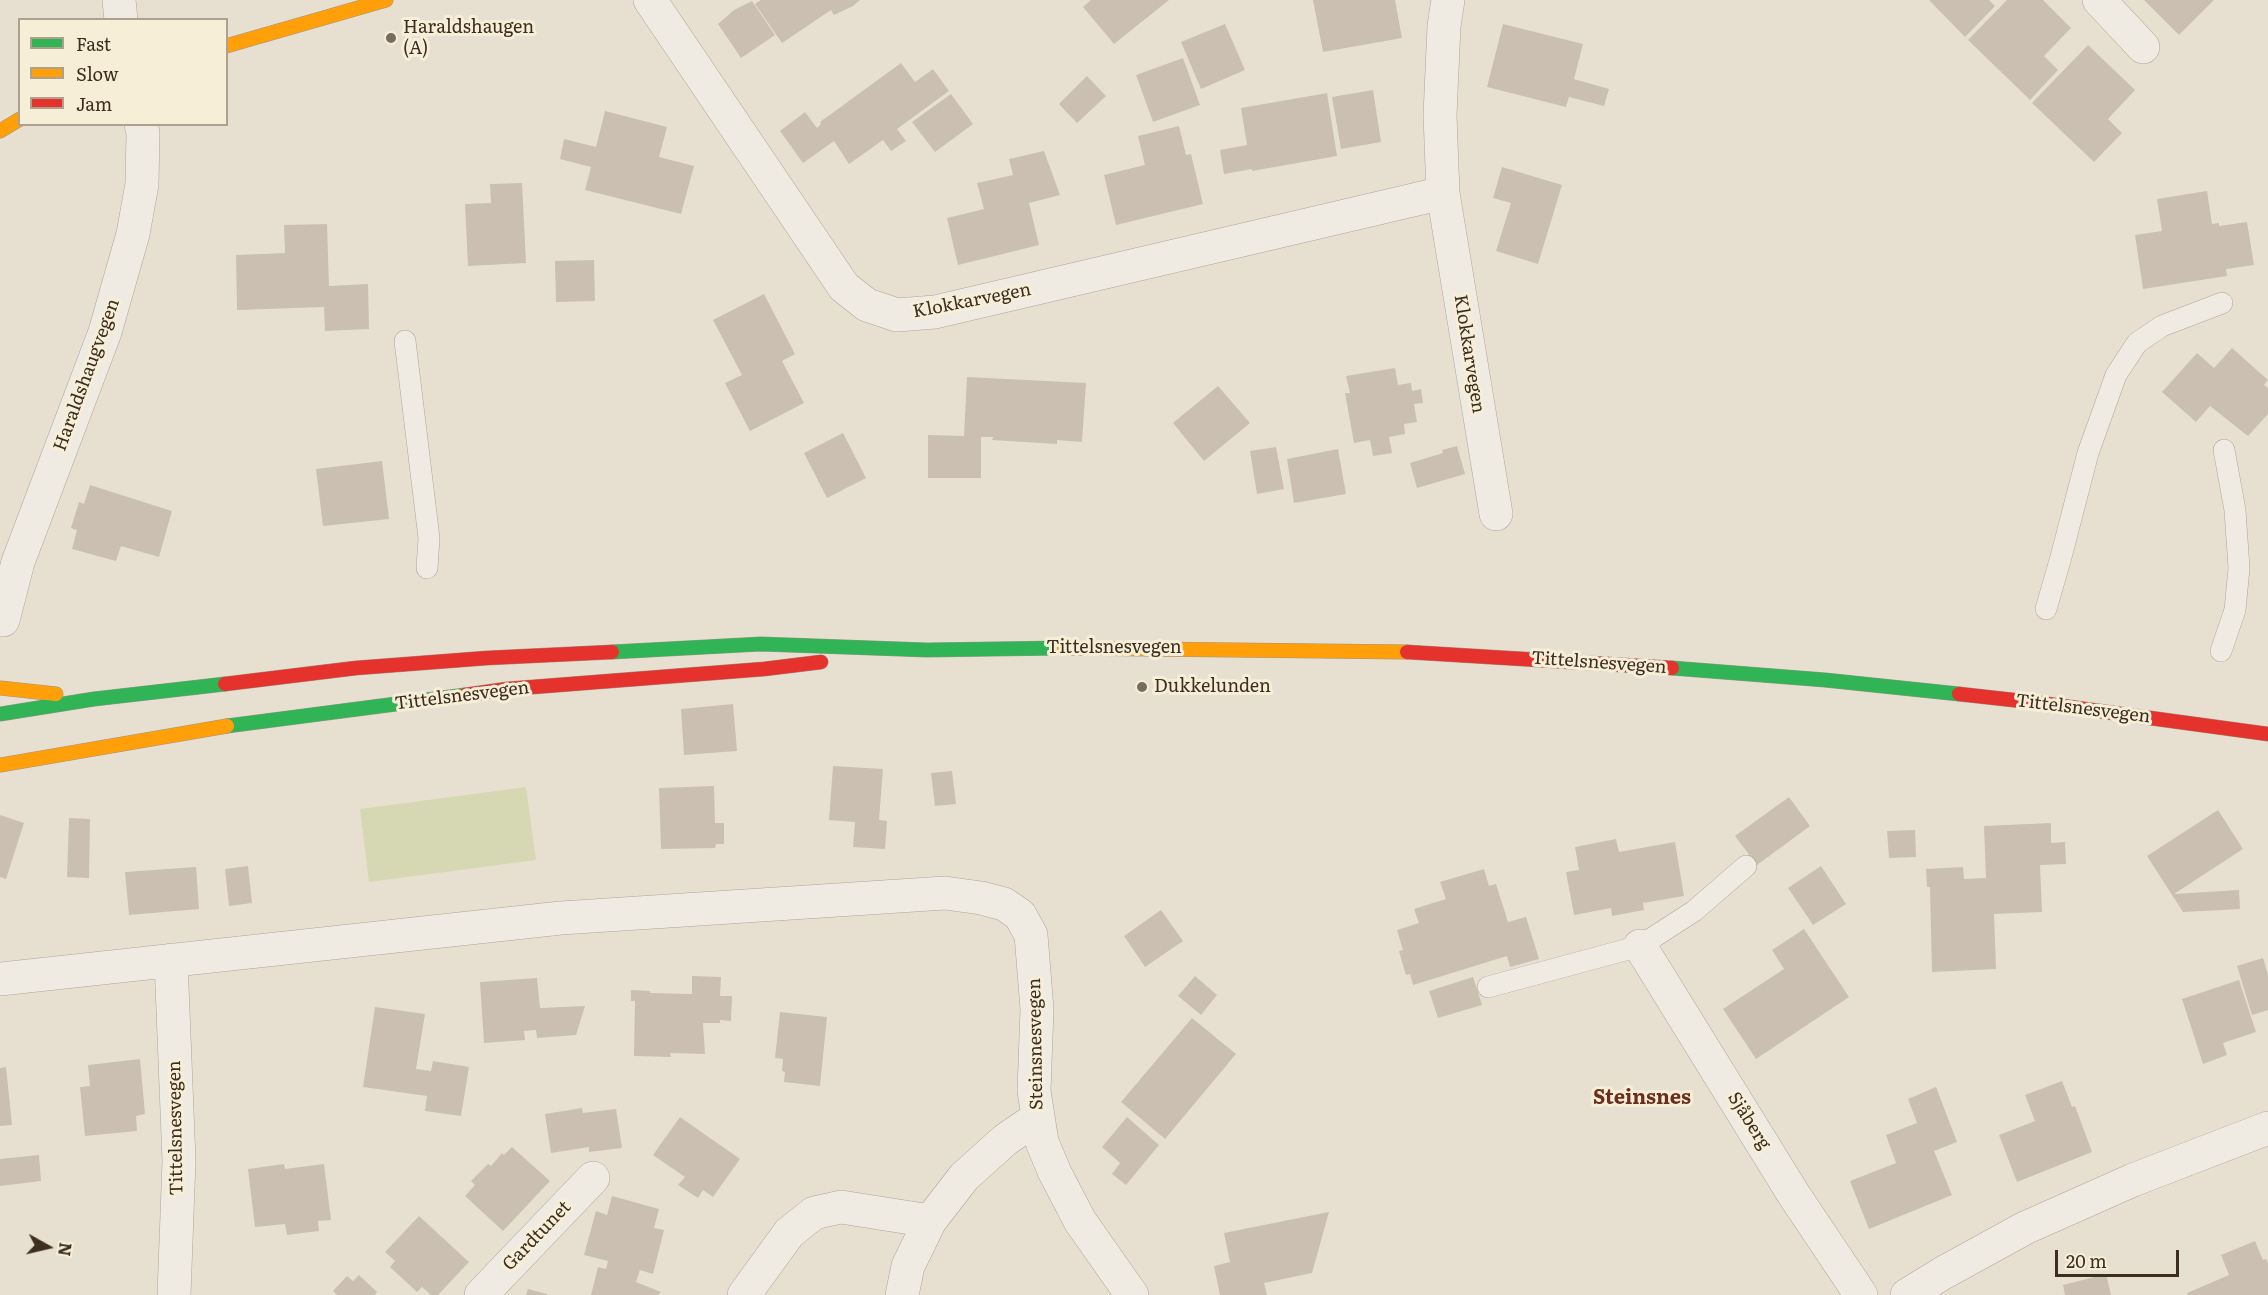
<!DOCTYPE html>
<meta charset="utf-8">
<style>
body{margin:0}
#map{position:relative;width:2268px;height:1295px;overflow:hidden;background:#e7e0d1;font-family:Literata,serif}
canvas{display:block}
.legend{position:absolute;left:18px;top:18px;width:210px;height:108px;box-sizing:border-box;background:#f7eed8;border:2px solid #ada18e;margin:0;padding:8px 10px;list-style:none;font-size:18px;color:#3d2e20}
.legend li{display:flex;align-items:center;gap:12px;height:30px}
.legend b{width:30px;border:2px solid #ada18e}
.north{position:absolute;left:18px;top:1217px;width:60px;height:60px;-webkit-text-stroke:4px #f7eed8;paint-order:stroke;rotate:98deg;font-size:16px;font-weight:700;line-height:24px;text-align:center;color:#3d2e20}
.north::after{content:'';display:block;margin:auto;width:21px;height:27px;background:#3d2e20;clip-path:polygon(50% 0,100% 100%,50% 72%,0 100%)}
.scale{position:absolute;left:2055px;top:1250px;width:124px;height:27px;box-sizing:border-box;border:3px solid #3d2e20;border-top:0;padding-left:8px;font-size:18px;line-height:21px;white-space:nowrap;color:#3d2e20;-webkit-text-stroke:4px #f7eed8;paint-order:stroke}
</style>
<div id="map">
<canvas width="2268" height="1295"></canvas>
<ul class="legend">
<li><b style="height:8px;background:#30b455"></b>Fast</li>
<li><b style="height:8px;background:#ff9f0a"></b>Slow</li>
<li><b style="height:8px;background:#e5322d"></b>Jam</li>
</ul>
<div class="north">N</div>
<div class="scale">20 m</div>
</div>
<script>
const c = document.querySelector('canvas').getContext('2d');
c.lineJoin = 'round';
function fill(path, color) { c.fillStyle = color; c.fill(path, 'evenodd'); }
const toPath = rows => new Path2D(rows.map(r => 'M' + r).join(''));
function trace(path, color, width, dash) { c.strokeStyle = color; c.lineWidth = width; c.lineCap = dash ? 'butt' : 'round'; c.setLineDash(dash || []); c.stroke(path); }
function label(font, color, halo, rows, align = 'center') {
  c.font = font + ' Literata,serif'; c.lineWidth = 6; c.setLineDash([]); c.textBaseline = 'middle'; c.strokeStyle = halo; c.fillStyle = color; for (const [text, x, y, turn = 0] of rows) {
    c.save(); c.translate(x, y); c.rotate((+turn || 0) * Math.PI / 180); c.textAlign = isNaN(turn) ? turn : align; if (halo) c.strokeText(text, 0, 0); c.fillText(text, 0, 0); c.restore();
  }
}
fill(toPath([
 [526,787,536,860,369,882,360,809]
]), '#d6d7b3');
fill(toPath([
 [761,0,860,0,853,6,834,15,831,10,782,43,755,4],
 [1091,0,1169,0,1114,44,1083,7],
 [1313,0,1395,0,1402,38,1323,52],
 [1929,0,1989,0,1995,6,1965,37],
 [2007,0,2043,0,2071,28,2044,56,2058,70,2030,100,1968,40],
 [2144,0,2214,0,2179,35],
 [752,1,775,35,741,58,718,24,734,10],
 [1225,24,1245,70,1201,89,1181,42],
 [1503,24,1583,44,1574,79,1609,89,1604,106,1569,97,1566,107,1487,87],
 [2088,45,2135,90,2108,119,2122,133,2094,162,2032,103],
 [1183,58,1200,105,1153,122,1136,75],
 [901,63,915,82,933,69,949,91,897,129,906,141,891,151,883,140,849,164,834,141,803,163,780,131,805,112,817,128,821,124,820,122],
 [1087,76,1106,96,1077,123,1059,104],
 [1373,90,1381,142,1341,149,1332,97],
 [1327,93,1337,156,1252,171,1252,169,1224,174,1220,150,1247,145,1241,108],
 [951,94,973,124,935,152,912,122],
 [605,111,667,127,659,157,694,166,681,214,585,190,591,167,560,159,564,139,596,147],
 [1179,126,1186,155,1191,154,1203,204,1116,225,1104,175,1145,165,1138,136],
 [1044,151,1060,195,1029,203,1039,245,958,265,947,218,984,209,977,183,1013,175,1009,159],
 [1502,167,1562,185,1538,264,1496,251,1511,203,1493,198],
 [522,183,526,263,468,266,465,204,491,203,490,184],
 [2207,191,2212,224,2219,223,2219,226,2247,222,2254,265,2226,269,2227,276,2143,289,2135,235,2162,231,2157,199],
 [327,224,329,286,368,284,369,329,325,331,324,307,237,310,236,255,285,253,284,225],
 [594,260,595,301,556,302,555,261],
 [764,294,795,354,782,361,804,403,750,431,725,383,742,375,713,320],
 [2232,348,2268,380,2264,385,2268,388,2268,414,2248,436,2210,406,2196,422,2162,392,2197,353,2214,368],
 [1395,368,1398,385,1411,383,1412,391,1421,389,1423,403,1414,404,1417,422,1404,424,1405,434,1389,437,1392,453,1373,456,1370,440,1354,443,1345,393,1350,393,1346,376],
 [967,377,1086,383,1082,442,1057,440,1057,444,992,440,993,437,981,437,981,478,928,478,928,435,964,436],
 [1218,386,1250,423,1204,461,1173,423],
 [843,433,866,478,827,498,804,453],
 [1457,446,1465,474,1417,488,1410,463,1443,453,1442,450],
 [1276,447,1284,489,1257,494,1250,451],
 [1338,449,1346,494,1294,503,1287,459],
 [382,461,389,519,323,526,316,469],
 [90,485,172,511,159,557,121,546,116,561,72,549,77,530,71,528,79,502,84,504],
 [733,704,737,751,684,755,681,709],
 [833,766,883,769,879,820,887,821,885,849,853,847,855,822,829,820],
 [952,771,956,804,935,806,931,773],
 [714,786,715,823,724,823,724,844,716,844,715,848,661,849,659,788],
 [1789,797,1810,826,1757,865,1735,836],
 [2218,810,2243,849,2174,894,2239,890,2240,909,2183,912,2147,856],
 [0,815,24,823,6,879,0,877],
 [69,818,90,819,89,878,67,877],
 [2051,823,2051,843,2065,842,2066,864,2040,865,2042,912,1994,914,1996,969,1932,972,1930,887,1927,887,1926,869,1963,867,1964,879,1986,878,1984,826],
 [1915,830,1916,857,1889,858,1887,831],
 [1616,839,1619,852,1675,842,1684,896,1643,903,1644,910,1612,916,1611,908,1574,915,1566,872,1579,870,1575,847],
 [248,866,252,903,229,906,225,869],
 [1821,866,1846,904,1813,925,1788,888],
 [196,867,199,909,129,915,125,872],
 [1484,869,1489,886,1496,884,1508,922,1526,917,1539,959,1510,967,1507,956,1413,985,1410,974,1406,975,1399,951,1403,950,1397,930,1419,923,1414,909,1446,899,1440,882],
 [1161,910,1183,941,1145,967,1124,936],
 [1804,929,1849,997,1756,1059,1723,1009,1784,969,1772,950],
 [2263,958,2268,975,2268,1010,2252,1015,2237,966],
 [692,976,721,977,720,996,732,996,731,1021,720,1020,720,1023,703,1023,705,1054,670,1053,671,1057,634,1056,635,1001,631,1001,631,990,650,991,650,993,692,994],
 [1195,976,1217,995,1201,1015,1178,996],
 [1473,977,1482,1005,1438,1018,1429,991],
 [537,978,540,1008,585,1006,576,1035,537,1038,536,1030,524,1031,525,1040,484,1043,480,982],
 [2239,980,2256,1032,2223,1043,2227,1055,2203,1064,2182,999],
 [375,1007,425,1014,416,1069,431,1071,433,1061,469,1067,461,1116,425,1111,427,1096,363,1087],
 [780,1012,827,1017,820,1086,784,1082,785,1072,782,1071,783,1059,775,1058],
 [1192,1018,1236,1054,1165,1139,1121,1102],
 [140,1059,145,1114,136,1116,137,1131,85,1136,80,1087,90,1086,88,1065],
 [6,1067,12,1125,0,1126,0,1068],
 [2062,1081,2072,1107,2075,1106,2092,1152,2017,1182,1999,1135,2035,1121,2025,1095],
 [1936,1087,1957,1142,1934,1151,1952,1195,1869,1229,1850,1181,1896,1163,1886,1135,1917,1123,1908,1099],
 [582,1108,583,1113,616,1109,622,1148,589,1152,589,1147,551,1153,545,1114],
 [680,1117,740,1159,713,1197,703,1190,698,1198,678,1185,685,1177,653,1155],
 [1127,1117,1159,1145,1126,1185,1112,1174,1120,1163,1102,1147],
 [512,1147,550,1181,503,1231,465,1196,475,1185,471,1181,488,1164,491,1166,502,1153,504,1155],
 [39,1155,41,1181,0,1186,0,1159],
 [284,1164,285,1169,324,1164,331,1220,318,1221,319,1231,287,1235,285,1224,255,1227,248,1169],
 [612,1196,659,1209,654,1228,664,1230,653,1274,640,1270,636,1282,661,1292,658,1295,591,1295,598,1267,606,1269,608,1261,584,1255,596,1211,607,1215],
 [1329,1212,1312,1273,1264,1283,1267,1295,1220,1295,1214,1266,1230,1262,1224,1233],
 [419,1216,469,1262,438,1295,431,1295,422,1287,417,1292,390,1267,395,1261,385,1252],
 [2255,1241,2263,1260,2266,1259,2268,1263,2268,1295,2188,1295,2187,1293,2229,1275,2221,1255],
 [2106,1274,2111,1295,2065,1295,2063,1285],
 [359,1275,377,1292,375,1295,337,1295,333,1291,347,1276,353,1281],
 [528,1289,547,1294,547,1295,526,1295]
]), '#cbbfb2');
const lane = toPath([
 [405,341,429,538,427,568],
 [2046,609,2061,557,2088,453,2116,375,2137,343,2162,326,2222,303],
 [2221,651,2235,610,2239,568,2235,510,2224,450],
 [1488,987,1640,946,1694,911,1746,866]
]);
const street = toPath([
 [119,0,121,20],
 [650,0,844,287,867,305,897,315,935,312,1443,193],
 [1448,0,1444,26,1440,115,1443,193,1496,514],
 [2099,0,2143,47],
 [3,620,18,562,105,332,133,234,142,184,143,133,141,124],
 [1640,946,1794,1195,1861,1295],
 [171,960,179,1161,174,1295],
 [0,979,561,918,945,893,981,898,1004,904,1020,915,1031,935,1037,1009,1034,1091,1042,1142,1055,1173,1080,1221,1132,1295],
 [481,1295,593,1178],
 [744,1295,789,1233,814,1213,841,1207,930,1221],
 [902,1295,908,1266,930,1221,964,1177,1005,1140,1037,1118],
 [1907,1295,1943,1273,2025,1228,2133,1180,2268,1128]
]);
const fast = toPath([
 [612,652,761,644,927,650,1061,648],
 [1672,668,1825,680,1959,694],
 [0,714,94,699,225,684],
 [227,726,465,695]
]);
const slow = toPath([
 [226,46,386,0],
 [0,131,20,119],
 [1061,648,1407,652],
 [0,688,56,694],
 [0,765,227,726]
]);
const jam = toPath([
 [1407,652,1672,668],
 [225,684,356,668,487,658,612,652],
 [1959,694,2040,703,2268,734],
 [465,695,507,689,764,669,821,662]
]);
trace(lane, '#ada599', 22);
trace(street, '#ada599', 34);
trace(fast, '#9c958a', 15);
trace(slow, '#9c958a', 15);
trace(jam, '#9c958a', 15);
trace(lane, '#efebe3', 21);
trace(street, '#efebe3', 33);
trace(fast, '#30b455', 14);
trace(slow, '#ff9f0a', 14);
trace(jam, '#e5322d', 14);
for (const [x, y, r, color] of [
 [391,38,6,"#786c5e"],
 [1142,687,6,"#786c5e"]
]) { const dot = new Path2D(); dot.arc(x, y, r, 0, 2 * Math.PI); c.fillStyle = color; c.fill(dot); trace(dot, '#f7eed8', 2); }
label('18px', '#3d2e20', '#f7eed8', [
 ["Haraldshaugen",403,28],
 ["(A)",403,49],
 ["Dukkelunden",1154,687]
], 'left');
label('18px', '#3d2e20', '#f7eed8', [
 ["Klokkarvegen",972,301,-11],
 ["Klokkarvegen",1469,354,81],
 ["Haraldshaugvegen",87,375,-70],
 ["Tittelsnesvegen",1114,648],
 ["Tittelsnesvegen",1599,663,4],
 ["Tittelsnesvegen",462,696,-7],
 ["Tittelsnesvegen",2083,709,7],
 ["Steinsnesvegen",1036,1044,-91],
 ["Sjåberg",1749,1121,58],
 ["Tittelsnesvegen",176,1128,-91],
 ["Gardtunet",537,1236,-46]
]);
label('bold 20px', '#6b2e1e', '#f7eed8', [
 ["Steinsnes",1642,1098]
]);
</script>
